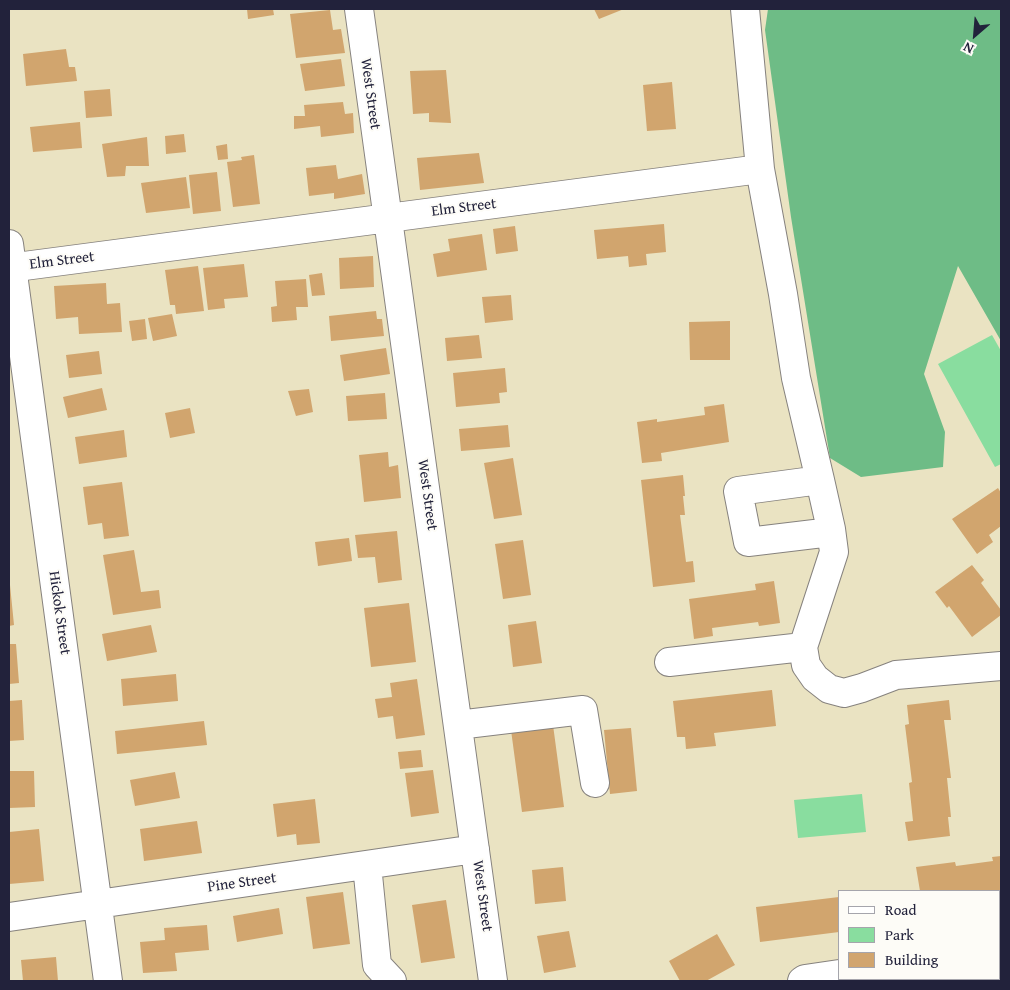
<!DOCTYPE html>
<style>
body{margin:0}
#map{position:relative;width:1010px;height:990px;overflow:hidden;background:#eae3c2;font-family:"Gentium Book Plus",serif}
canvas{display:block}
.frame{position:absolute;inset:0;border:10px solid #22223b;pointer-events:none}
.legend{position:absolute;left:838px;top:890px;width:162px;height:90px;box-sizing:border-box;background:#fdfcf7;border:1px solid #a5a5ac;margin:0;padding:6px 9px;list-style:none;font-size:15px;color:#22223b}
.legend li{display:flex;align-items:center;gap:10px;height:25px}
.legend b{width:25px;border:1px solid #a5a5ac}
.north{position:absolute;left:950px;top:10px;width:50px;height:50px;-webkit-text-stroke:4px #fdfcf7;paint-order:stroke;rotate:207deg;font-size:14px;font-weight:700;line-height:20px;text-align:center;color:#22223b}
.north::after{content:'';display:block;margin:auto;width:18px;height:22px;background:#22223b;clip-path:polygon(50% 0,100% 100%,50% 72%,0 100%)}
</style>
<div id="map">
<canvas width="1010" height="990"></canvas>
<div class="frame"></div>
<ul class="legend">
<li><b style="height:6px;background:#fff"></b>Road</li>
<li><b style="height:14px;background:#89dd9f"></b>Park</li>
<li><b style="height:14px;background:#d1a56e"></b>Building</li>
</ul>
<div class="north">N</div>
</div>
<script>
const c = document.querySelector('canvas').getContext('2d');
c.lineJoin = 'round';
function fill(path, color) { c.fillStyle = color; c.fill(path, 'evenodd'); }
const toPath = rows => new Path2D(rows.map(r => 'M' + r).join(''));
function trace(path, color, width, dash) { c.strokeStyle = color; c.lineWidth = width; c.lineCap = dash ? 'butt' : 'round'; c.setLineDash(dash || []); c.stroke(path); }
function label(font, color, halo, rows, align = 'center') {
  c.font = font + ' "Gentium Book Plus",serif'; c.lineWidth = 4; c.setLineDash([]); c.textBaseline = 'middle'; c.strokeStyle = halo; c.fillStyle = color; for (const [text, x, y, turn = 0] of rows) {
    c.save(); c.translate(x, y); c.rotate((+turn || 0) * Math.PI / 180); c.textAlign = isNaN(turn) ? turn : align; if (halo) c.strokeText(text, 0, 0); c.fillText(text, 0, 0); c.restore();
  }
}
fill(toPath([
 [992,335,1001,351,1001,464,995,467,938,364],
 [862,794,866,832,798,838,794,800]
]), '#89dd9f');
fill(toPath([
 [768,9,1001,9,1001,341,958,266,924,374,945,432,943,467,861,477,830,458,791,217,765,30]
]), '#6ebc86');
fill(toPath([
 [247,9,273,9,274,15,248,19],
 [594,9,624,9,599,19],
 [330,10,333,30,341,29,345,53,296,58,290,14],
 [66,49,69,67,75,67,77,81,26,86,23,54],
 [341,59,345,86,305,91,300,64],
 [446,70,451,123,429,122,429,113,413,114,410,71],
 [672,82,676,129,647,131,643,85],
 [110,89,112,116,86,118,84,91],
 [343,102,345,114,353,113,354,133,321,137,320,126,294,129,294,116,305,116,304,105],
 [80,122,82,148,33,152,30,127],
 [184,134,186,152,166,154,165,136],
 [147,137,149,166,126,166,125,176,107,177,102,144],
 [227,144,228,159,218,160,216,146],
 [479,153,484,183,420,190,417,158],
 [254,155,260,204,233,207,227,162,242,160,241,157],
 [336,165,338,179,362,174,365,194,334,199,334,193,309,196,306,168],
 [217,172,221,211,193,214,189,175],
 [186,177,190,208,146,213,141,183],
 [664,224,666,252,646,254,647,265,629,267,628,256,597,259,594,230],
 [515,226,518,251,496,254,493,229],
 [482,234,487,270,437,277,433,254,450,251,448,239],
 [373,256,374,287,340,289,339,258],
 [244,264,248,297,224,299,225,308,208,310,203,268],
 [198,266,204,311,176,314,175,305,170,305,165,270],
 [322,273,325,295,312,296,309,275],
 [306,279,308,307,296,307,297,320,272,322,271,307,277,306,275,281],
 [106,283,107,304,120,303,122,332,79,334,78,317,56,319,54,286],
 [511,295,513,320,485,323,482,297],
 [376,311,377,319,382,319,384,336,331,341,329,316],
 [172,314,177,336,153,341,148,318],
 [145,319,147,339,132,341,129,321],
 [730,321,730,360,690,360,689,322],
 [479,335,482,358,447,361,445,338],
 [386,348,390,374,344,381,340,355],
 [99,351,102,374,69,378,66,355],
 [505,368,507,392,499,393,500,403,456,407,453,373],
 [102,388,107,410,68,418,63,397],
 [309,389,313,412,296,416,288,391],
 [385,393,387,419,348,421,346,396],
 [724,404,729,442,661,453,662,461,642,463,637,422,657,419,657,422,705,415,704,407],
 [190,408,195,433,170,438,165,413],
 [508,425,510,447,461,451,459,429],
 [124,430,127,457,79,464,75,437],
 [388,452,389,467,398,465,401,498,364,502,359,455],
 [513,458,522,515,494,519,484,463],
 [683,475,685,496,683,496,685,515,680,515,686,562,693,561,695,582,653,587,641,480],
 [122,482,129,536,104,539,102,523,88,525,83,487],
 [998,488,1001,493,1001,526,989,535,993,542,977,554,952,519],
 [397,531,402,580,378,583,375,557,358,558,355,535],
 [349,538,352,561,318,566,315,542],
 [523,540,531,595,503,599,495,544],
 [134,550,141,592,159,590,161,608,113,615,103,555],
 [972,565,984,580,981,583,1001,610,1001,615,972,637,949,606,947,608,935,592],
 [774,581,780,623,759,626,758,622,712,628,713,636,694,639,689,599,756,590,755,584],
 [9,585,10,585,14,625,9,626],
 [409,603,416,662,371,667,364,608],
 [536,621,542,663,513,667,508,625],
 [151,625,157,652,107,661,102,634],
 [9,644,16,644,19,683,9,684],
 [176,674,178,701,123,706,121,679],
 [417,679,425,735,396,739,393,716,378,718,375,699,392,697,390,683],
 [772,690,776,726,714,733,716,746,686,749,685,737,677,737,673,701],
 [22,700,24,740,9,741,9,701],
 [949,700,951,720,944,720,951,778,947,778,951,817,948,817,950,836,908,841,905,822,913,821,909,783,912,782,905,725,909,724,907,705],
 [204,721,207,745,117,754,115,731],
 [553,725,564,807,522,812,511,730],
 [631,728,637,791,610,794,604,730],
 [421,750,423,767,400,769,398,752],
 [433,770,439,813,411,817,405,773],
 [9,771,34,771,35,807,9,808],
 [175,772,180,798,135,806,130,780],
 [315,799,320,843,297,845,296,834,277,837,273,804],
 [197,821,202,853,144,861,140,829],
 [39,829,44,881,9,884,9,832],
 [1001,856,1001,895,999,895,999,891,920,891,916,867,955,862,956,866,993,861,992,857],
 [563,867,566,901,535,904,532,870],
 [343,892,350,944,313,949,306,897],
 [839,897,839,932,760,942,756,907],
 [446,900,455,958,421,963,412,905],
 [279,908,283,934,237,942,233,916],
 [207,925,209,950,175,953,177,971,143,973,140,942,165,940,164,928],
 [569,931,576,967,544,973,537,936],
 [717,934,735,965,706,981,680,981,669,961],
 [56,957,58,981,23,981,21,960]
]), '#d1a56e');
const minor = toPath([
 [359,9,493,981],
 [760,169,783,294,796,378,820,480,831,529,834,552,803,647,806,665,815,678,829,689,844,693,862,688,896,675,1001,666],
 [9,244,108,981],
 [9,268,760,169,745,9],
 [820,480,738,491,748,542,831,532],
 [669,662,803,647],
 [458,725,583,710,595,783],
 [367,865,377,965,392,981],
 [9,917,475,849],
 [860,979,862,981],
 [802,981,805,979,839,974]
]);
trace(minor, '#86827e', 30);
trace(minor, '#fff', 28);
label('15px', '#22223b', '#fdfcf7', [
 ["West Street",370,94,82],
 ["Elm Street",464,208,-7],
 ["Elm Street",62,261,-7],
 ["West Street",427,495,82],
 ["Hickok Street",59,613,82],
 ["Pine Street",242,883,-8],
 ["West Street",482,896,82]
]);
</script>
